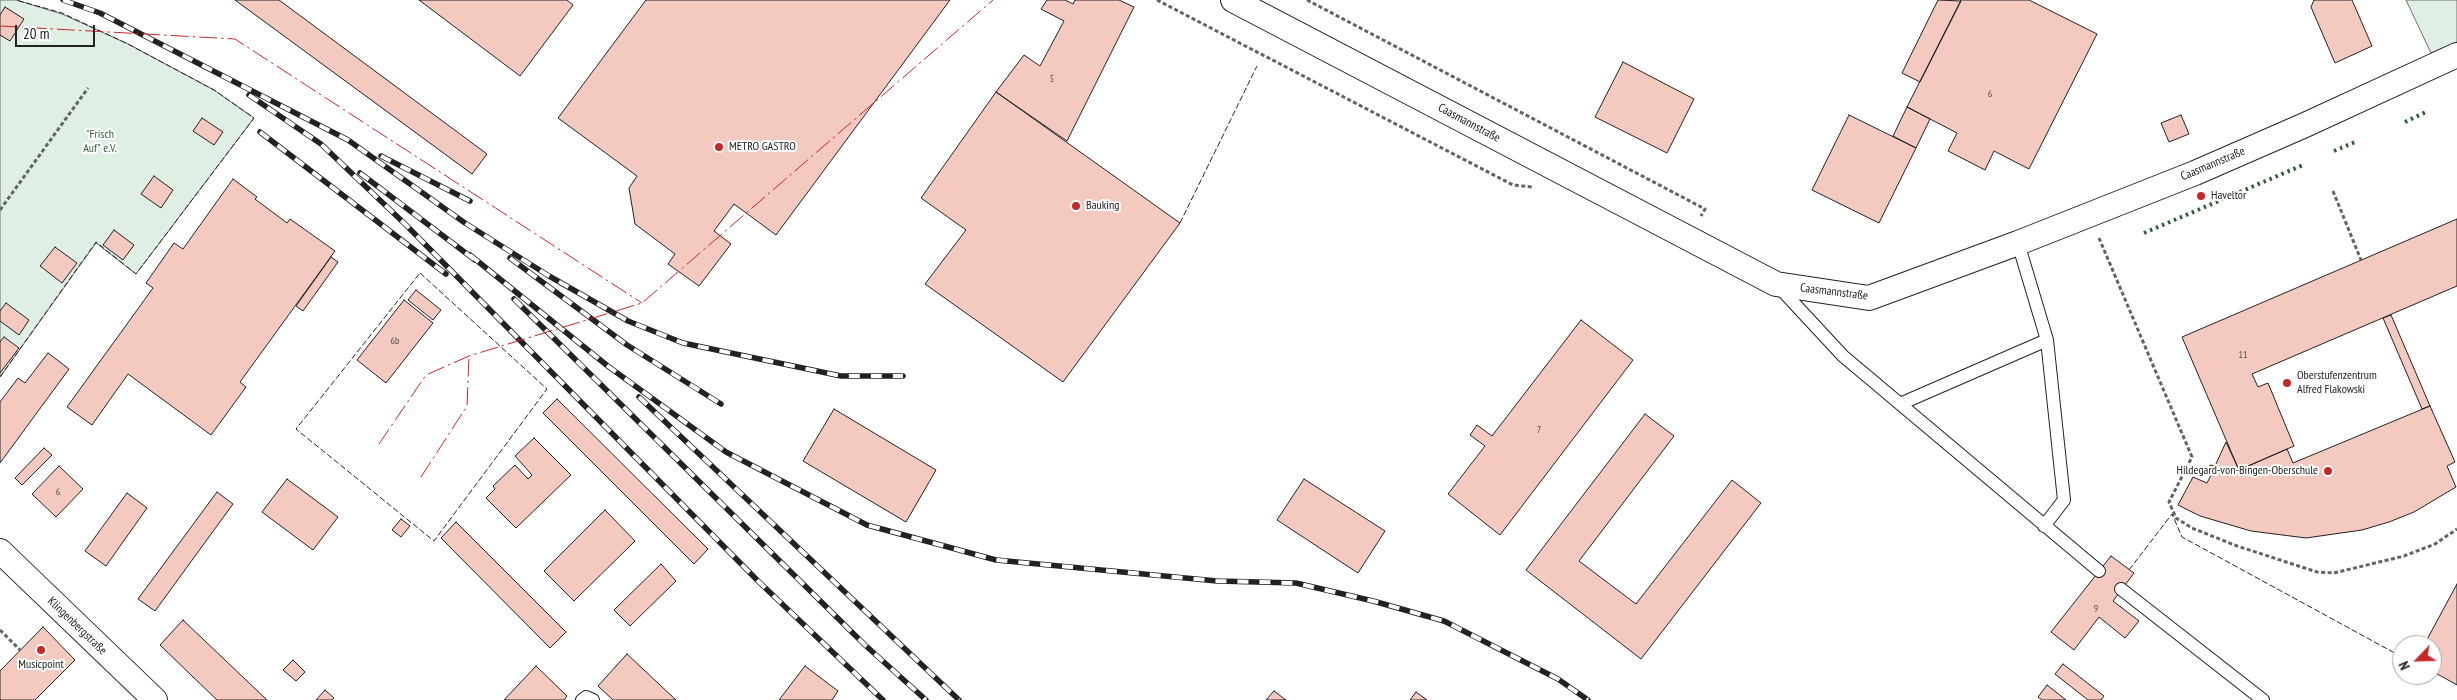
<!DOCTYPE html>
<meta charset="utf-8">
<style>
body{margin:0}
#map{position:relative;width:2457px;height:700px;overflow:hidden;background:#fff;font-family:"PT Sans Narrow",sans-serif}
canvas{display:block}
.north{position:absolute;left:2392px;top:635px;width:50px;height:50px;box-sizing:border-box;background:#fff;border:1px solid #a7a7a7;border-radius:50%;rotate:246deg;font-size:14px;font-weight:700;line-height:20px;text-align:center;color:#222}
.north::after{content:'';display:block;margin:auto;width:18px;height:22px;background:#c62828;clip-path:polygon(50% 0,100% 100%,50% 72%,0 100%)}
.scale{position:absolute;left:15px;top:25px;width:80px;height:22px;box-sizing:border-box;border:2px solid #222;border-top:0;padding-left:6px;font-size:15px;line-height:18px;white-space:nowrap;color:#222;-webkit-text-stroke:4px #fff;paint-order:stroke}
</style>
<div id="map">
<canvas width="2457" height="700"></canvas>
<div class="north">N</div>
<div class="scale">20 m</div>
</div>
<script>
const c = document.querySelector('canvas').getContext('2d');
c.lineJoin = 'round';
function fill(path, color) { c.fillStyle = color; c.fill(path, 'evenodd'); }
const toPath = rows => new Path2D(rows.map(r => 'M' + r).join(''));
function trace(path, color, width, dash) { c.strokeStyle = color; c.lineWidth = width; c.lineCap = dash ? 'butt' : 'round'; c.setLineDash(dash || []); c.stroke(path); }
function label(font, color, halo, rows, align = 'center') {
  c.font = font + ' "PT Sans Narrow",sans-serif'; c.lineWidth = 4; c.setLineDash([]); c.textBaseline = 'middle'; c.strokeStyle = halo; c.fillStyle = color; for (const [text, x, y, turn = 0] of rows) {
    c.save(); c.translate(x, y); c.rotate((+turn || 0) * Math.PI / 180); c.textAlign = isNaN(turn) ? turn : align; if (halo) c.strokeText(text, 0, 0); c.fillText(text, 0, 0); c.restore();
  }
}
const green = toPath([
 [0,0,16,0,62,14,128,44,214,90,254,118,136,274,96,243,0,377,0,0],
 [2406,0,2457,0,2457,42,2431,53,2406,0]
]);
fill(green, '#e0efe3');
trace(green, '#6f6f6f', 1);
const building = toPath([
 [235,0,279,0,487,154,472,174,235,0],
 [419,0,567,0,573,5,520,76,419,0],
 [646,0,950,0,776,235,734,204,714,231,731,244,699,286,668,264,675,254,635,224,629,188,637,176,558,118,646,0],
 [1047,0,1065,0,1073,4,1075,0,1119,0,1134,7,1067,141,996,92,1024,55,1040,66,1064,21,1041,9,1047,0],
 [1938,0,1961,1,1920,82,1902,73,1938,0],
 [1961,0,2029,0,2097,34,2029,169,1994,151,1985,170,1948,151,1957,133,1907,107,1961,0],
 [2314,0,2352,0,2372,46,2335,63,2311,7,2314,0],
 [5,7,24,19,10,41,0,35,0,15,5,7],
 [1623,62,1694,99,1667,153,1595,117,1623,62],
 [996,92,1180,223,1063,382,925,284,966,230,921,198,996,92],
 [1907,107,1930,119,1916,148,1893,136,1907,107],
 [1849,115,1916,148,1879,223,1812,190,1849,115],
 [2181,115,2189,134,2169,142,2161,123,2181,115],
 [202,118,223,132,214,145,193,131,202,118],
 [154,176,173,190,161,208,141,194,154,176],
 [233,179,257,197,255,199,287,223,290,219,335,251,240,382,246,387,211,435,128,374,92,425,67,407,153,288,146,283,174,243,183,249,233,179],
 [2457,219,2457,286,2252,374,2258,387,2268,383,2294,446,2239,470,2182,337,2457,219],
 [114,230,134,245,123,260,103,245,114,230],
 [55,247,77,263,62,283,40,266,55,247],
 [331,257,338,262,303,311,296,306,331,257],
 [416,290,441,310,433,320,408,300,416,290],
 [404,300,433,323,386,383,357,360,404,300],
 [6,303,29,320,19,335,0,321,0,311,6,303],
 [2391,315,2430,406,2422,409,2383,318,2391,315],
 [1581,320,1633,360,1500,535,1448,494,1485,446,1470,435,1477,425,1492,436,1581,320],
 [4,337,19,348,0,373,0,342,4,337],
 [48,353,69,369,0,463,0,402,18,378,25,383,48,353],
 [557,399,708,549,694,564,543,413,557,399],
 [2430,406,2455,462,2447,466,2456,487,2414,512,2389,522,2362,530,2306,538,2251,531,2200,516,2178,505,2193,477,2207,483,2211,475,2206,473,2210,465,2215,466,2226,442,2239,470,2287,449,2293,463,2430,406],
 [834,409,936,470,906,522,803,461,834,409],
 [1645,414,1674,436,1579,561,1636,604,1732,480,1761,503,1641,659,1526,570,1645,414],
 [534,438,571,475,516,528,486,498,495,489,493,486,515,465,528,479,532,475,515,456,534,438],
 [44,448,52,455,22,485,15,478,44,448],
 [59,466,83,489,56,517,32,494,59,466],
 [287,479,338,517,313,550,262,512,287,479],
 [1304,479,1385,531,1358,573,1277,520,1304,479],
 [217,492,233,504,155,611,138,599,217,492],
 [127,493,147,508,106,566,85,551,127,493],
 [605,510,635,541,574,601,544,571,605,510],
 [401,519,410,526,401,537,392,530,401,519],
 [456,522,566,632,550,648,441,538,456,522],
 [2111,556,2134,573,2113,601,2139,621,2125,638,2099,617,2074,650,2051,632,2111,556],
 [661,564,676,581,630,626,614,610,661,564],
 [2457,584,2457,685,2432,671,2436,658,2432,656,2432,645,2424,645,2457,584],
 [183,620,267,700,217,700,192,676,160,645,183,620],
 [43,627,75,660,35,700,0,700,0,671,43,627],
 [627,654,676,700,613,700,598,686,627,654],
 [293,660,305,672,296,681,283,670,293,660],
 [2063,664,2104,696,2101,700,2088,700,2055,674,2063,664],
 [536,666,567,696,564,700,504,700,536,666],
 [805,666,838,691,832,700,779,700,805,666],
 [2047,685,2066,700,2042,700,2038,697,2047,685],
 [325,690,334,698,332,700,316,700,325,690],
 [1274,691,1286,700,1266,700,1274,691],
 [1416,692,1427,700,1410,700,1416,692]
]);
fill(building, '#f3c9c0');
trace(building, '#222', 1);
const service = toPath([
 [1778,286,1843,356,2099,571],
 [1900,404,2047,340,2018,243],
 [2044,526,2064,500,2047,340],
 [2121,589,2263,700],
 [582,700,586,697,593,700]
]);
const minor = toPath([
 [1233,0,1776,284,1869,298,2018,243,2195,173,2305,125,2457,55],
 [0,551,155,700]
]);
trace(service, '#222', 14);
trace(minor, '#222', 26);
trace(toPath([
 [1157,0,1513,185,1532,187],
 [1307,0,1705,209,1701,216],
 [2333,191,2361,260],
 [0,210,88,88],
 [2099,238,2192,457,2169,502,2176,518,2192,528,2237,546,2317,572,2334,573,2404,556,2435,544,2457,529],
 [0,630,20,650]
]), '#646464', 3, [4, 2.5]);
trace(service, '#fff', 12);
trace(minor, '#fff', 24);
const rail = toPath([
 [63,0,100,13,348,140,465,223,549,276,628,321,683,343,841,376,903,376],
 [249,95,321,144,405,224,758,581,883,700],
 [260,132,446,274],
 [381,156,470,201],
 [360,173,475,260],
 [470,255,609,367,726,452,867,525,996,560,1217,581,1296,583,1373,601,1444,621,1558,679,1588,700],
 [510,258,627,345,721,404],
 [514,299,865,645,926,700],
 [639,397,959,700]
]);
trace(rail, '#222', 5.5);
trace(rail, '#fff', 4, [11]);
trace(toPath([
 [2405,122,2428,111],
 [2334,151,2355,142],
 [2144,233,2303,165]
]), '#2f5e38', 4, [2.5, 4]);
trace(toPath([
 [1180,223,1257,66],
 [420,273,547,389,434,541,296,429,420,273],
 [0,377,96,242,136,274,254,118,214,90,128,44,62,13,16,0],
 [2129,570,2172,514,2182,537,2402,657]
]), '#222', 1, [6, 2.5]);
trace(toPath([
 [0,26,235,39,642,303],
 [379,444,426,375,469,356,642,303,993,0],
 [421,477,467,406,469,356]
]), '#c62828', 1, [18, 4, 2.5, 4]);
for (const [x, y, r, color] of [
 [719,147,5,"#c62828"],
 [2201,196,5,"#c62828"],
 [1076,206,5,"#c62828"],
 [2287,383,5,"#c62828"],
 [2328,471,5,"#c62828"],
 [41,650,5,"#c62828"]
]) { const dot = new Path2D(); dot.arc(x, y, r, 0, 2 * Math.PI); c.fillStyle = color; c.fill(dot); trace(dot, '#fff', 2); }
label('10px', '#564c4a', null, [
 ["5",1052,79],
 ["6",1990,94],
 ["6b",395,341],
 ["11",2243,355],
 ["7",1539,430],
 ["6",58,492],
 ["9",2096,609]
]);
label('12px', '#222', '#fff', [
 ["Caasmannstraße",1469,123,28],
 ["Caasmannstraße",2213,164,-23],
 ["Caasmannstraße",1834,292,7],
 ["Klingenbergstraße",77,626,44]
]);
label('12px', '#2f5e38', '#fff', [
 ["\"Frisch",100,135],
 ["Auf\" e.V.",100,149]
]);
label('12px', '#222', '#fff', [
 ["METRO GASTRO",729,147],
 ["Haveltor",2211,196],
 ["Bauking",1086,206],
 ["Oberstufenzentrum",2297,376],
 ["Alfred Flakowski",2297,390],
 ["Hildegard-von-Bingen-Oberschule",2318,471,"right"],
 ["Musicpoint",41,665,"center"]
], 'left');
</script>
